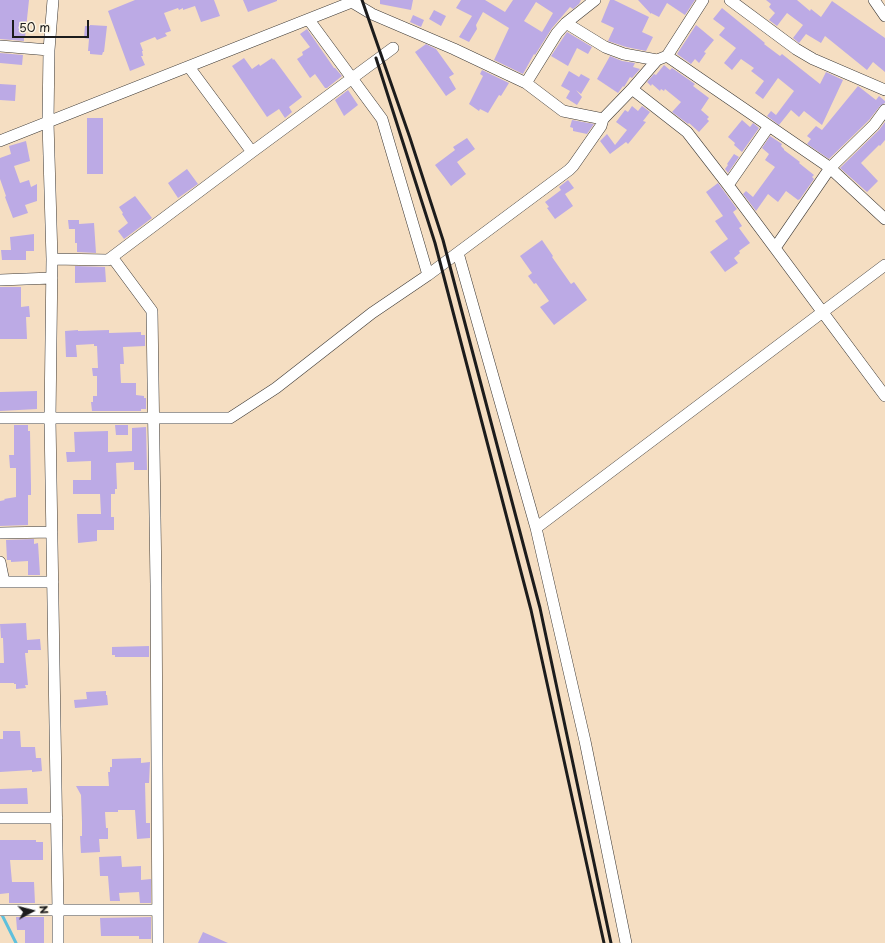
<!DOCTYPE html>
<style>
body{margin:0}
#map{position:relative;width:885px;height:943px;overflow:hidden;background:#f5dec2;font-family:"Playpen Sans",sans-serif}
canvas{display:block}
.north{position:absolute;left:12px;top:891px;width:40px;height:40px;-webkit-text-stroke:3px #fcf5e5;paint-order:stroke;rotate:83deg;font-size:11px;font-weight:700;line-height:16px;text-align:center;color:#1c1c1c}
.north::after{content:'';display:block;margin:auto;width:14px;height:18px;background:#1c1c1c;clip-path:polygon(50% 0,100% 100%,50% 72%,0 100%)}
.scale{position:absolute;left:12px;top:20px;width:77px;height:18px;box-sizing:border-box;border:2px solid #1c1c1c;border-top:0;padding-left:5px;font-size:12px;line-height:14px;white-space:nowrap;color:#1c1c1c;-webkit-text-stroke:3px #fcf5e5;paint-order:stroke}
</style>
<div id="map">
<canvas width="885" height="943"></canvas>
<div class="north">N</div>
<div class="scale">50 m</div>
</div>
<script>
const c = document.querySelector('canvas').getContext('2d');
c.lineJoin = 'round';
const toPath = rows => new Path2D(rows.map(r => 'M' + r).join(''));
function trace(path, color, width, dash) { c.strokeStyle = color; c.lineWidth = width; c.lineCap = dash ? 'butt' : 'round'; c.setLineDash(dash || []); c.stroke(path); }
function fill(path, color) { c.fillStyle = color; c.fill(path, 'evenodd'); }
trace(toPath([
 [1,913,16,943]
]), '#5ec0dc', 3);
fill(toPath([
 [0,0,29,0,25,38,24,38,24,41,0,39],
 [135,0,214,0,220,16,201,22,195,6,183,10,183,8,179,10,178,8,164,13,171,31,165,33,167,36,157,40,155,37,140,43,143,51,142,51,143,56,141,56,145,65,130,71,108,11],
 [243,0,277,0,277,1,248,12],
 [380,0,413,0,411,10,380,4],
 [461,0,485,0,505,12,513,0,581,0,579,4,573,9,570,7,552,28,535,55,534,54,523,74,494,60,509,28,483,12,476,25,477,29,469,42,459,37,472,16,456,8],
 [536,2,553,13,542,32,524,21],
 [610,0,614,0,649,17,642,32,653,37,646,51,626,47,608,41,614,28,601,22],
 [638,0,695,0,685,15,667,3,659,17,651,13,651,14],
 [766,0,797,0,810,11,811,9,821,17,832,1,885,38,885,72,873,62,867,70,825,36,821,43,806,34,799,43,793,38,803,25,787,13,777,26,769,20,775,13,769,7,771,4],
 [722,8,765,43,764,44,780,56,782,54,820,84,826,72,843,80,822,125,804,111,799,117,791,110,779,125,767,116,771,111,776,115,794,91,778,78,763,99,755,93,764,81,751,71,754,68,741,59,732,70,724,63,736,48,719,35,725,28,713,19],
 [434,10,446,16,441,26,429,19],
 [413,15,424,20,421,27,410,22],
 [90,25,107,26,104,52,103,52,102,55,90,54,90,51,88,51,89,39,84,38,85,26,90,26],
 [696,25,714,40,704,52,706,53,699,63,695,59,691,64,677,54],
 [307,29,334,68,335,68,342,76,327,88,325,88,315,74,310,78,297,59,303,55,302,52,310,47,300,34],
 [567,32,592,47,588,54,577,48,568,66,551,56],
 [426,44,436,49,454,74,449,77,456,89,446,96,415,52],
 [0,53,23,55,22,65,0,63],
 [610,56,622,61,635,63,633,67,640,69,632,78,630,77,624,87,623,86,618,93,597,79],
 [244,58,252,69,259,64,260,66,272,58,273,60,274,59,302,97,289,107,292,112,285,118,279,109,267,117,232,66],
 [664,65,670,70,672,68,695,84,693,86,709,98,701,110,709,117,707,119,709,121,699,132,689,123,688,124,672,112,681,102,665,89,664,91,661,89,660,91,652,84,651,86,647,82,654,74,656,75],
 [482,70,509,83,501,96,499,95,488,113,480,109,479,111,469,104,483,76,480,74],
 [569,71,579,77,581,74,590,79,581,94,576,90,582,97,577,105,566,98,570,91,561,86],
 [0,84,16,85,15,101,0,100],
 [858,86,876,100,879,96,885,101,885,103,880,106,869,120,829,159,807,144,811,139,807,136,816,126,822,130],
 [348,90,358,105,344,116,335,100],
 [632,106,638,111,642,106,650,112,643,121,646,122,628,144,626,142,610,154,600,141,607,134,615,145,627,130,616,122,625,110,628,112],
 [87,118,103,118,103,174,87,174],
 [572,120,594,124,587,134,573,131,573,128,570,127],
 [742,120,750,127,753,123,759,128,742,152,734,145,735,143,728,137],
 [885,122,885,140,880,146,879,145,861,163,878,181,867,192,840,168,879,130],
 [770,136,782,144,781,146,784,149,784,150,800,162,799,163,814,175,812,177,814,179,800,199,798,200,786,191,778,202,768,194,756,211,743,194,746,191,753,197,775,167,765,160,769,154,762,148],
 [467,138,475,149,457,162,466,174,451,186,435,165,455,150,453,147],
 [26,141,30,161,14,166,20,183,29,180,31,187,37,184,37,201,25,205,28,213,13,218,5,197,6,196,0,179,0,158,11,154,9,146],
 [734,154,739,157,728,173,725,169,728,165,727,164],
 [187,169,198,184,178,198,168,183],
 [568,180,574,188,565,194,573,206,555,219,547,208,549,207,545,202,561,190,559,187],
 [718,183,737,209,733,212,742,226,739,228,750,243,739,251,740,253,734,258,738,263,725,272,710,252,728,239,715,221,723,216,706,192],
 [135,196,152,218,124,239,118,231,128,223,122,214,123,213,119,207],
 [68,220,79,220,79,224,94,223,96,253,77,252,77,243,75,243,75,229,69,229],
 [34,234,34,251,26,251,26,260,2,260,1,250,11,250,10,237],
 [542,240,553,256,552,257,571,284,574,282,587,300,554,325,540,307,549,301,536,283,534,284,528,276,532,273,520,256],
 [75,266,105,267,106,282,75,283],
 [0,287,21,287,21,307,29,306,30,317,26,317,27,339,0,339],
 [78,330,78,331,109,330,109,333,141,332,141,335,145,335,145,346,123,347,124,364,120,364,121,383,136,383,136,395,144,396,144,398,146,398,146,409,141,409,141,411,92,411,91,402,93,402,93,396,97,396,97,376,93,376,92,368,98,368,97,346,94,346,94,344,76,345,77,357,66,357,65,331],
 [37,391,37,409,0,411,0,392],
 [14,425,28,425,28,431,30,431,31,486,31,495,28,495,28,525,0,526,0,501,5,500,4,499,16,497,16,468,10,468,9,455,14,455],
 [115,425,128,425,128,435,116,435],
 [146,427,147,470,134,470,134,462,116,463,117,489,115,489,115,494,111,494,111,517,114,517,114,530,97,530,97,541,78,543,77,514,101,514,100,494,73,494,73,480,91,480,91,461,67,462,66,452,75,452,74,432,108,431,108,452,132,451,132,428],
 [34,539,34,544,38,543,40,575,28,575,28,561,11,562,11,560,7,560,6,540],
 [26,623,27,640,40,639,41,650,28,650,28,653,25,653,28,685,25,685,26,688,16,689,16,684,14,684,14,683,0,683,0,663,4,663,3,638,1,638,0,624],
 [149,646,149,657,115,657,115,655,112,655,112,647],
 [106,691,106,695,107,695,108,705,75,708,74,700,87,699,86,692],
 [3,731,20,731,21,747,35,747,36,758,41,758,42,771,32,772,32,770,0,772,0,739,3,739],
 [141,758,141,763,150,762,149,783,145,783,146,823,150,823,150,838,137,839,135,810,118,810,118,812,105,812,106,828,108,828,108,839,99,839,100,852,81,853,80,836,82,836,82,823,81,795,76,786,109,786,108,772,110,772,110,767,112,767,112,759],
 [27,788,28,804,0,804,0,789],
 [0,840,36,840,36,842,43,842,43,860,10,860,12,882,34,882,35,903,9,903,9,893,0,894],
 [121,856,122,867,141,866,141,880,151,879,151,903,140,903,139,892,119,893,120,901,110,901,108,876,100,876,99,857],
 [16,917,44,917,44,943,25,943,25,930,17,930],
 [151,917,151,939,139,939,139,936,101,936,100,918],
 [203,932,228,943,198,943]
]), '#bcaae5');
const minor = toPath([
 [53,0,49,50,48,122,52,259,50,419,58,910,58,943],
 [730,0,796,49,813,59,885,90],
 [874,0,885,16],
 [352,2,372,14,454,49,526,83,563,111,603,119],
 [309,20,382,119,428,275],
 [566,23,605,47,624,54,657,60,667,56,703,0],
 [0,46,49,50],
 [667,56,829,167,885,219],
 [189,67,252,152],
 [526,83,557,33,566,23,595,0],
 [632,89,687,132,728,185,885,396],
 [0,141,357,0],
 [728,185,769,126],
 [775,248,830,168,874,125,885,110],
 [458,253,536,528,585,741,626,943],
 [112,257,152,311,156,585,158,943],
 [52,259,108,260,252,152,393,48],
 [0,280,52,278],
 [0,418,230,418,276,388,372,313,428,275,569,170,573,166,601,126,603,119,632,89,657,60],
 [536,528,885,265],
 [0,533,52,532],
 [0,562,4,582],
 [0,582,53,582],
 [0,818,57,818],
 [0,910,157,910]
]);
trace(minor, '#3d3935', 12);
trace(minor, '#fff', 11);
trace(toPath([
 [362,0,410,138,443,240,540,608,611,943],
 [376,58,435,243,531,610,604,943]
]), '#1c1c1c', 3);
</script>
